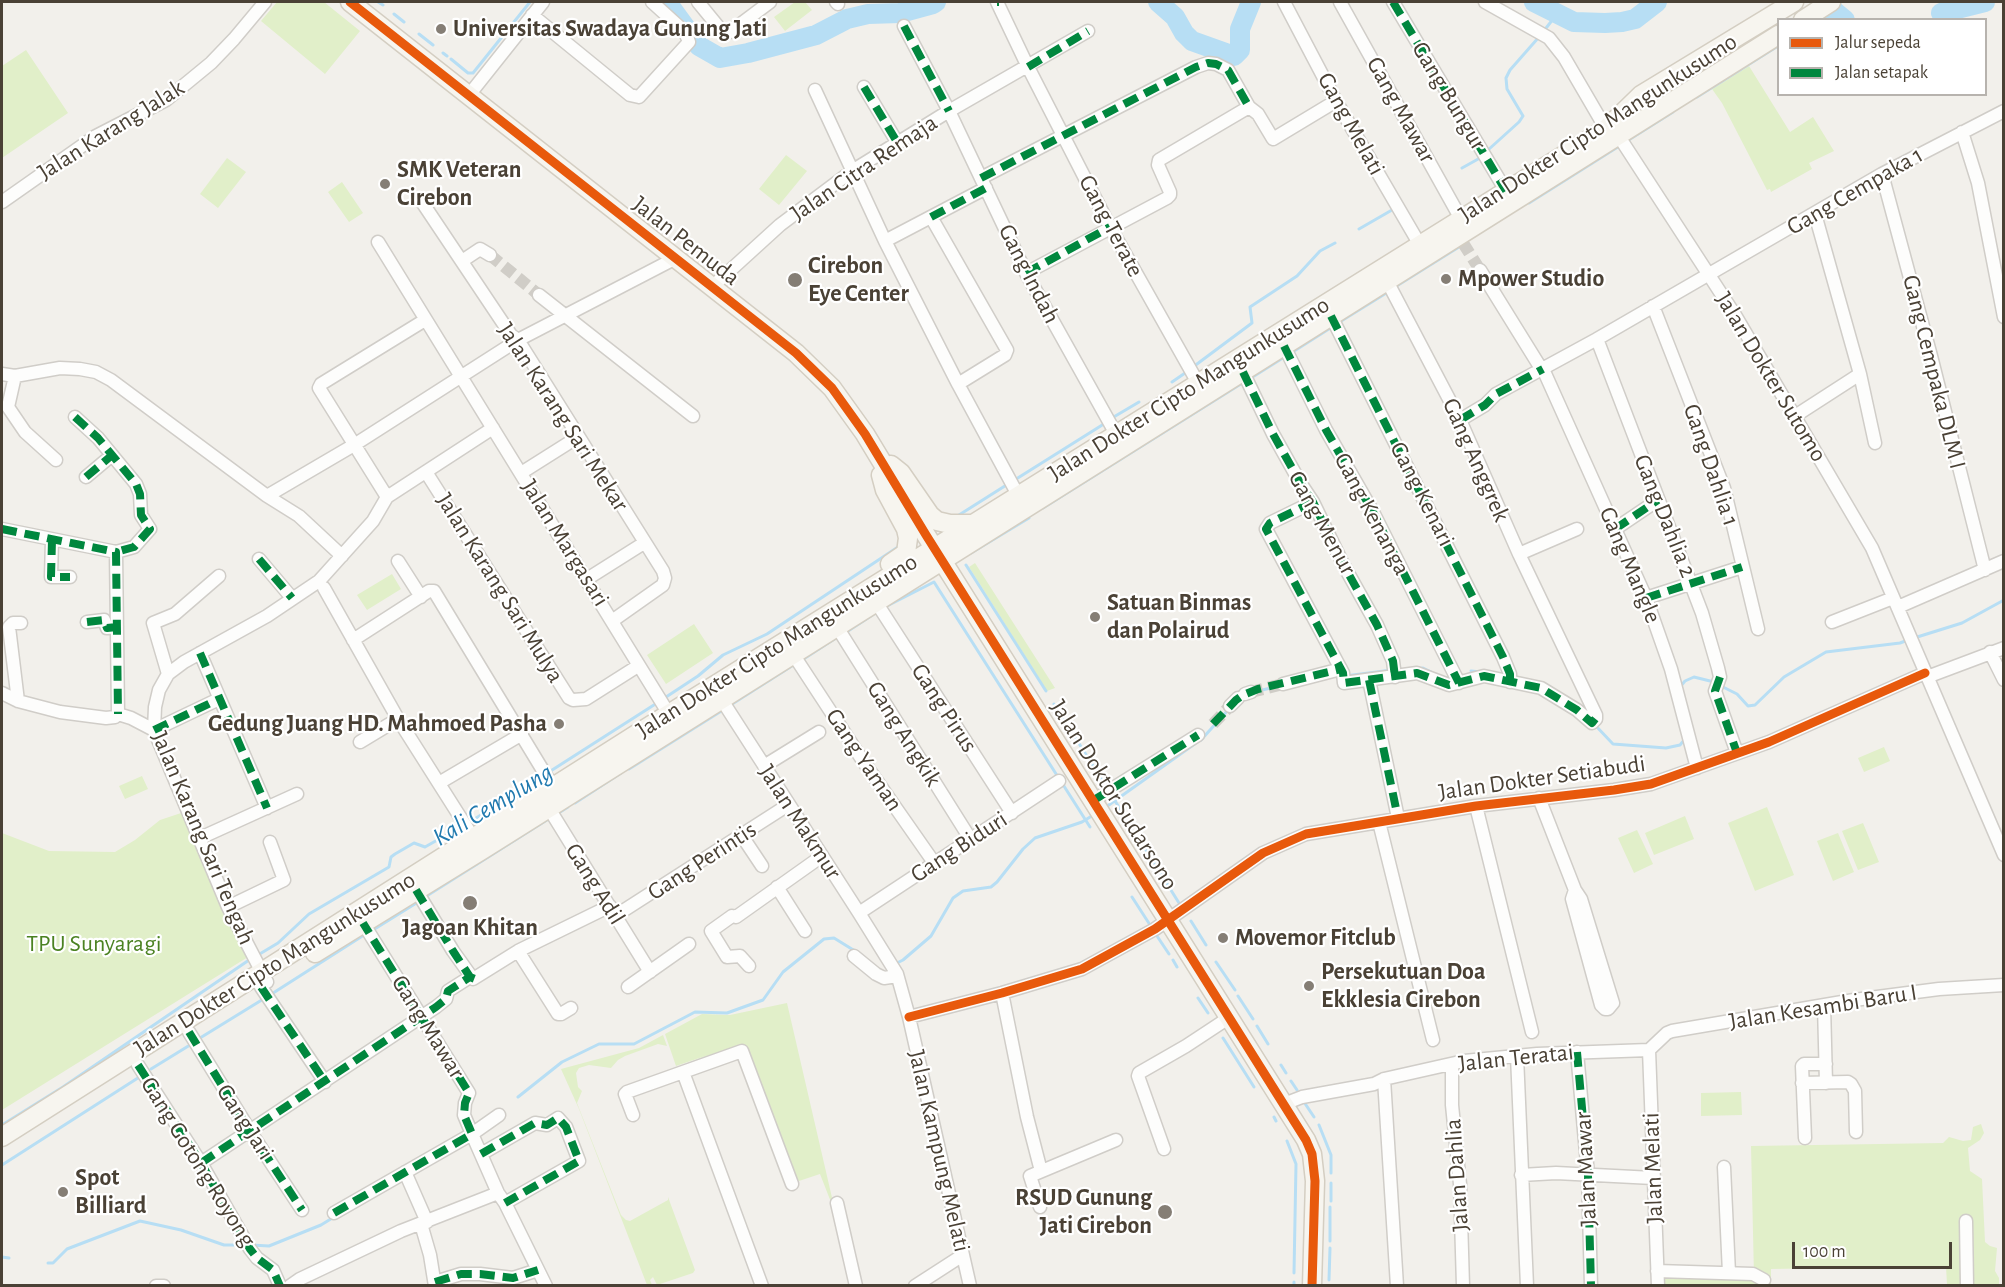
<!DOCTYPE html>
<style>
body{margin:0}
#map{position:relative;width:2005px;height:1287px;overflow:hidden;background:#f2f0eb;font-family:"Alegreya Sans",sans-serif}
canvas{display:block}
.frame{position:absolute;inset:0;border:3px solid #4a4135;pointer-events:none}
.legend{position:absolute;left:1777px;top:18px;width:210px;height:78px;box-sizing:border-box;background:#fff;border:2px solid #b7b3ae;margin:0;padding:8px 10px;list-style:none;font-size:18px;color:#4a4135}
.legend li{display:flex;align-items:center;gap:12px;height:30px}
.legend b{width:30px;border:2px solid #b7b3ae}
.scale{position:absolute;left:1792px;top:1242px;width:160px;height:27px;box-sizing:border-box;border:3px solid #4a4135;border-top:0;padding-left:8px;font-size:18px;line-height:21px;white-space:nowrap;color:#4a4135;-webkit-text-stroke:4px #fff;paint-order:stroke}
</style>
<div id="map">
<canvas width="2005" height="1287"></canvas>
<div class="frame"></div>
<ul class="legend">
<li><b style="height:8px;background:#e8590c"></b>Jalur sepeda</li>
<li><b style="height:8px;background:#00873e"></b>Jalan setapak</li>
</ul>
<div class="scale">100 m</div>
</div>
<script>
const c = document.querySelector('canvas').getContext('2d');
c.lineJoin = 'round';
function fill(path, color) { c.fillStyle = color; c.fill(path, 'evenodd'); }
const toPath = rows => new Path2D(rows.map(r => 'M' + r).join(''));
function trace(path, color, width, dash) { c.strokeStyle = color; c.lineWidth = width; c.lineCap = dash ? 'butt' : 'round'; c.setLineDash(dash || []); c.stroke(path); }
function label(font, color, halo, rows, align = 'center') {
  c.font = font + ' "Alegreya Sans",sans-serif'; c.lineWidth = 4.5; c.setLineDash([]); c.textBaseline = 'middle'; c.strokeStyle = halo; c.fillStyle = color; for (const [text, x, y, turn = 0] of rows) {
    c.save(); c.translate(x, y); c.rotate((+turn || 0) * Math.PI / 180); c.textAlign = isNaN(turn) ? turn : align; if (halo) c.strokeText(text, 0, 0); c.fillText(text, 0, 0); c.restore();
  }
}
fill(toPath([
 [277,2,324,2,360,31,325,74,261,21],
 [795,2,805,2,812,10,785,31,774,17],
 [26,50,68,113,2,158,2,66],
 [1749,66,1790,132,1813,117,1834,151,1809,163,1812,169,1771,192,1770,189,1767,190,1722,103,1712,89],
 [786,155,807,171,779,205,759,189],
 [227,158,246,172,218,208,200,194],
 [342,182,363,213,349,222,328,192],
 [975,563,1055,688,1047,691,969,567],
 [392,574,401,589,367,610,357,595],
 [694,624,713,653,666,684,647,655],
 [1884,747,1890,761,1864,772,1858,758],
 [142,776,148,789,125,799,119,786],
 [1767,807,1794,875,1755,891,1728,823],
 [184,812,231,928,248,957,2,1110,2,833,49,851,115,852,135,840,160,820],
 [1685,816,1694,839,1654,855,1645,833],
 [1863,823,1879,862,1858,870,1842,831],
 [1637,830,1653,864,1634,873,1618,838],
 [1838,833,1854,872,1833,881,1817,841],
 [787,1003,836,1215,820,1174,799,1181,797,1178,796,1182,746,1046,742,1044,677,1069,677,1067,708,1055,676,1066,665,1034,702,1014,730,1015],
 [663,1035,667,1046,658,1044,625,1056,618,1060,611,1068,589,1065,579,1068,576,1073,578,1087,582,1091,577,1103,621,1215,626,1220,630,1221,668,1200,668,1197,695,1270,693,1273,657,1285,653,1277,650,1280,652,1285,647,1285,579,1109,561,1069,639,1048],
 [1741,1092,1742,1115,1701,1116,1701,1093],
 [1981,1124,1984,1133,1980,1140,1968,1148,1970,1171,1982,1179,1985,1242,1990,1246,1997,1248,1995,1271,1999,1278,1999,1285,1947,1285,1946,1266,1771,1269,1771,1286,1660,1285,1659,1278,1754,1276,1751,1146,1943,1143,1949,1137,1963,1141,1971,1140,1973,1127]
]), '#e1efc9');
trace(toPath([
 [378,2,383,5],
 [394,14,404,22],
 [1821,20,1841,7],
 [1543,32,1557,14],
 [419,34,433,45],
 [443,53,447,56],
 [451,59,468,73,473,73,530,2],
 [1697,97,1778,46],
 [1627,141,1673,112],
 [1488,150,1519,122,1523,116,1507,89,1506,78,1510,70,1539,37],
 [1462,168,1480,158],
 [1529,203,1621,145],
 [1359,229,1392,210],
 [1395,287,1459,247],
 [1338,323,1388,292],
 [1291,353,1332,327],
 [1193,367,1252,323,1250,307,1297,276,1320,251,1335,243],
 [1251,378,1286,356],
 [1172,382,1188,371],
 [1112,418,1139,402],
 [1013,481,1107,422],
 [1043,508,1244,382],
 [959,515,1008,484],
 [971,553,1029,518],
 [966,565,1046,691],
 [885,607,934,582,1058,777],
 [845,633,877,612],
 [1914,638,1962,623,2004,600],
 [802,660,839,636],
 [1418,669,1423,668,1431,672],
 [1471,671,1481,672],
 [1345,676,1392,670],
 [1719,685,1737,694,1748,706,1755,705,1784,677,1826,652,1900,643,1908,640],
 [1680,687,1685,681,1694,677,1714,682],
 [1254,692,1279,686],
 [663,699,698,676,723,655,767,634,901,545],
 [1054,704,1104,783],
 [729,706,795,664],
 [1595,725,1613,744,1666,748,1680,745,1685,739],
 [1201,740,1229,709],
 [629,769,723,710],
 [549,772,657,703],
 [1062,783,1090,827],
 [1115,801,1124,815],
 [575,803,621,773],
 [1106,807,1196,743],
 [557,814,568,807],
 [1127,821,1132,828],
 [468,823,544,776],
 [1138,838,1140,841],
 [1142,844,1154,863],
 [1159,871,1162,875],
 [1164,879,1179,903],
 [425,897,550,818],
 [1132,897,1152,928],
 [1191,921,1206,945],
 [373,930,418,902],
 [1155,933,1169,954],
 [258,955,278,943,309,914,389,867,391,857,395,854,414,843,425,847,462,826],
 [1173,960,1177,967],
 [1216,962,1235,990],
 [895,964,903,960,931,936,953,898,963,891,991,887,997,882,1023,849,1035,838,1082,822,1095,814],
 [270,995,364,935],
 [1238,996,1253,1019],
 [1198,998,1208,1013],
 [1257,1026,1268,1044],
 [200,1038,265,998],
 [1223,1038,1254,1087],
 [1281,1065,1286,1073],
 [151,1069,190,1045],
 [1291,1081,1297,1090],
 [518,1097,562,1062,599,1044,634,1044,695,1012,727,1013,763,1000,783,972,824,939,834,938,855,951],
 [1304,1102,1314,1117],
 [1274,1117,1276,1121],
 [2,1125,63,1087,252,958],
 [1319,1125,1331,1155,1331,1173],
 [1287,1141,1296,1164,1294,1273],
 [2,1165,141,1076],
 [1331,1201,1331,1183],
 [1330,1241,1330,1207],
 [251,1245,269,1246,321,1225,334,1217],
 [2,1257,9,1258],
 [48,1263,53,1263,67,1249,140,1221,181,1230,224,1245,244,1245],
 [1329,1280,1330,1248],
 [1294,1286,1294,1282]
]), '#b7def4', 3);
trace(toPath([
 [667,2,699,46,720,58,748,53,816,35,847,19,868,14,900,13,933,4,936,2],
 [1158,2,1175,17,1184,33,1192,41,1234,56,1240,50,1240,29,1251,2],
 [1534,2,1574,22,1605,23,1622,22,1635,19,1657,2],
 [1829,2,1834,11,1845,20],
 [1941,13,1985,2]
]), '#b7def4', 20);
trace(toPath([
 [1463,243,1480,270],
 [490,255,539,295],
 [1251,692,1283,684],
 [1213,724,1230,706]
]), '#d0cdc7', 12, [12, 6]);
const street = toPath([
 [698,2,721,30,725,32,730,32,770,2],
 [836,2,838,4],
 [997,2,1028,67,1110,227,1198,383],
 [1284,2,1336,101,1420,245],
 [1340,2,1461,219],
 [1393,2,1506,191],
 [1485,2,1549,38,1564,57,1606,129],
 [532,15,630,95,639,97,689,42,685,32,652,2],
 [904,26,949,111,1026,273,1116,434],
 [864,87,897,142],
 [815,90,885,241,958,384,1018,495],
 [469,95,543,2],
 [1962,132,1978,183,2004,317],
 [1618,135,1735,315,1872,548,2004,855],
 [1882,174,1931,356,1985,570],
 [981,178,1196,67,1208,63,1216,64,1228,70,1249,107],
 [420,199,511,335,518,340,663,571,665,578,663,585,612,621],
 [2,202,96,136,166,100,211,63,234,39,265,2],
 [1815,214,1860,374,1875,443],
 [931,217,1007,350,1005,355,958,384],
 [885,241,986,188],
 [378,242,672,719],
 [462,261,480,249,490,255],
 [1480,270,1542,370],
 [1026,273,1167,198,1170,195,1170,192,1158,165,1159,160,1249,107,1258,114,1273,139,1336,101],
 [713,286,780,225,852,171,949,111,1088,31],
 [539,295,693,416],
 [1653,306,1724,488,1758,629],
 [1331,316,1503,657,1510,674,1510,682],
 [1597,339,1882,174,2004,111],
 [1284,346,1326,430,1373,512,1459,683],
 [1543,369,1646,598,1671,669,1697,768],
 [1243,372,1273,434,1301,484,1313,502,1343,564,1377,625,1393,661,1395,677],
 [2,374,15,376,60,368,80,369,96,372,111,380,267,496,299,516,342,556],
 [15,376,8,407,25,432,56,460],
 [1795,416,1860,374],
 [75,417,98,438,136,484,140,494,141,515,150,529,134,547,116,552],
 [1460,420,1485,405,1496,394,1597,339,1702,613,1718,668,1720,677,1715,691,1737,753],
 [426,472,569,698,573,700,586,699,638,666],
 [521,473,578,437],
 [86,477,111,456],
 [267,496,354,445,518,340,676,258],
 [387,497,319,388,321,384,425,320],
 [1313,502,1270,523,1266,529,1343,673,1344,683,1417,673,1449,685,1484,676,1541,688,1577,710,1592,723,1596,719,1596,715,1519,554,1460,420,1387,281],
 [2,529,116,552,118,714],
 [1615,529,1658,500],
 [52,540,51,577,70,577],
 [1519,554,1577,529],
 [259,559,292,598],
 [398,561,421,597],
 [587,579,644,543],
 [324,588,398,719,476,842],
 [1646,598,1742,567],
 [876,602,1012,813],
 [1898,607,2004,561],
 [87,622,104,620,107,628,117,627],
 [1832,622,1893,598],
 [837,627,971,840],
 [353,640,429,591,434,591,553,787],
 [1990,652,2004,680],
 [200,653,267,808],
 [793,654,863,761,935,864],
 [168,674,153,623,175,614,219,576],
 [1927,677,2004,648],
 [1369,680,1398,818],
 [1283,684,1341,669],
 [2,693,18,701,60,712,106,718,115,717,118,714,131,718,154,730,219,699],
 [718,694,859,913,897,974,909,1017,970,1286],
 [1245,694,1251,692],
 [18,701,9,627,13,623,21,623],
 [1230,706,1238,698],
 [360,742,398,719],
 [764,766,819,732],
 [439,783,522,734],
 [1539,798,1575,890,1581,899,1613,1003,1608,1009,1605,1009,1601,1005,1572,899,1575,890],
 [1094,800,1198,735],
 [545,802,650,972],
 [1476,806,1532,1032],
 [1379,822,1433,1040],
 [742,836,762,866],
 [200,838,297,794],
 [777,887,805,931],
 [416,890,453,951,473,979,518,951,610,906],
 [228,907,284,880,270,842],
 [859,913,1059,781],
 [615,916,788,805],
 [518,951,558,1014,561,1014,571,1008],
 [854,956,876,974,884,978,897,976],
 [749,966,740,956,727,957,711,931,732,916,736,917,822,856],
 [267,982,228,907,154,730,155,707,159,690,168,674,184,662,267,616,319,581,373,521,387,497,493,428],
 [261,987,325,1082],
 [628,987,689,944],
 [1002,993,1027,1117,1041,1171],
 [1824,1005,1826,1083],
 [909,1017,1002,993,1082,969,1155,929,1263,853,1306,834,1476,806,1614,790,1651,784,1769,742,1925,673],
 [189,1032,250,1131,302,1210],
 [1649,1050,1667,1033,1672,1031,1854,1000,1939,989,2004,985],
 [1649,1050,1658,1286],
 [1577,1052,1588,1175,1591,1286],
 [1517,1056,1527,1286],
 [1452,1064,1452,1105,1460,1184,1463,1286],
 [138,1065,201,1163,250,1249,257,1258,273,1270,280,1286],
 [683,1072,762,1286],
 [1384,1079,1397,1286],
 [1802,1083,1848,1082,1851,1084,1855,1091,1856,1132],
 [1284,1104,1302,1097,1374,1084,1384,1079,1464,1061,1537,1054,1649,1050],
 [499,1115,472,1134,498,1193,505,1203,546,1286],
 [633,1115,625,1094,627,1092,742,1051,792,1184],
 [1805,1138,1802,1066,1804,1064,1826,1064],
 [1164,1149,1138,1076,1139,1073,1186,1046,1230,1017],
 [481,1154,535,1123,547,1125,558,1118,566,1127,579,1161,505,1203],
 [201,1163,436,1007,446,999,448,991,470,977],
 [1724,1167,1729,1273],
 [405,1172,427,1222],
 [1521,1175,1556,1173,1653,1178],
 [837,1203,856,1286],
 [1040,1207,1030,1176,1116,1140],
 [334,1213,472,1134,464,1115,465,1103,469,1093,363,923],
 [1966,1221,1967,1286],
 [421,1224,430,1255,435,1286],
 [1657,1271,1753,1274,1764,1280],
 [435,1282,461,1274,480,1274,513,1278,538,1270],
 [156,1286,164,1286],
 [290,1286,300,1279,401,1231,498,1193],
 [915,1286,963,1255]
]);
const secondary = toPath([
 [350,2,796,353,832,388,865,434,926,535,1306,1140,1312,1154,1315,1181,1312,1286],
 [1803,20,1831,2],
 [891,465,901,473,930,515,937,521,950,524,971,524],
 [881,475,885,490,906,529,908,538,906,553,890,564],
 [315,953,482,850,1778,35],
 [2,1137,635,735,1606,129,1641,95,1794,2]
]);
trace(street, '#d0cdc8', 15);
trace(secondary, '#d4cec2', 21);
trace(street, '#fdfdfc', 12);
trace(secondary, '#f7f5ef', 18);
trace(toPath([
 [997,2,999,2],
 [1393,2,1506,191],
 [904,26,949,111],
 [1028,67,1088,31],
 [864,87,897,142],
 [981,178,1196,67,1208,63,1216,64,1228,70,1249,107],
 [931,217,986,188],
 [1026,273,1110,227],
 [1331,316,1503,657,1510,674,1510,682],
 [1284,346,1326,430,1373,512,1459,683],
 [1243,372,1273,434,1301,484,1313,502,1343,564,1377,625,1393,661,1395,677],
 [75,417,98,438,136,484,140,494,141,515,150,529,134,547,116,552],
 [1460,420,1485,405,1496,394,1543,369],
 [86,477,111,456],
 [1313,502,1270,523,1266,529,1343,673,1344,683,1417,673,1449,685,1484,676,1541,688,1577,710,1592,723,1596,718,1596,715],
 [2,529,116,552,118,714],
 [1615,529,1658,500],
 [52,540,51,577,70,577],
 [259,559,292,598],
 [1646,598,1742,567],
 [87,622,104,620,107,628,117,627],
 [200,653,267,808],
 [1720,677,1715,691,1737,753],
 [1369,680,1398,818],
 [1213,724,1236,700,1243,695,1258,689,1341,669],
 [154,730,219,699],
 [1094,800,1198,735],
 [416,890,453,951,470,977,475,979],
 [261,987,325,1082],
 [189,1032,250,1131,302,1210],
 [1577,1052,1588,1175,1591,1286],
 [138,1065,201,1163,250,1249,257,1258,273,1270,280,1286],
 [481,1154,535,1123,547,1125,558,1118,566,1127,579,1161,505,1203],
 [201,1163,436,1007,446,999,448,991,470,977],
 [334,1213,472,1134,464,1115,465,1103,469,1093,363,923],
 [435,1282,461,1274,480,1274,513,1278,538,1270]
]), '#00873e', 8, [15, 8]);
trace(toPath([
 [350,2,796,353,832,388,865,434,926,535,1306,1140,1312,1154,1315,1181,1312,1286],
 [909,1017,1002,993,1082,969,1155,929,1263,853,1306,834,1476,806,1614,790,1651,784,1769,742,1925,673]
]), '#e8590c', 9);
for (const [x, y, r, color] of [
 [441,29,6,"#857e75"],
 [385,184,6,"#857e75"],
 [1446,279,6,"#857e75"],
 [795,280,8,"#857e75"],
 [1095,617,6,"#857e75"],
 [559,724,6,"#857e75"],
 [470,903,8,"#857e75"],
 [1223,938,6,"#857e75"],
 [1309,986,6,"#857e75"],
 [63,1192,6,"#857e75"],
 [1165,1212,8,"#857e75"]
]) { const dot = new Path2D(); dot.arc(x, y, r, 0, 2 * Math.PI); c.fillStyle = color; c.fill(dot); trace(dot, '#fff', 2); }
label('bold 24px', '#4a4135', '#fff', [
 ["Universitas Swadaya Gunung Jati",453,29],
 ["SMK Veteran",397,170],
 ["Cirebon",397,198],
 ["Cirebon",808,266],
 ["Eye Center",808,294],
 ["Mpower Studio",1458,279],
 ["Satuan Binmas",1107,603],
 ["dan Polairud",1107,631],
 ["Gedung Juang HD. Mahmoed Pasha",547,724,"right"],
 ["Jagoan Khitan",470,928,"center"],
 ["Movemor Fitclub",1235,938],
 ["Persekutuan Doa",1321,972],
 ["Ekklesia Cirebon",1321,1000],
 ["Spot",75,1178],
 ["Billiard",75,1206],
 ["RSUD Gunung",1152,1198,"right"],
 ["Jati Cirebon",1152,1226,"right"]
], 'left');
label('24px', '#4a4135', '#fff', [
 ["Gang Bungur",1449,96,59],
 ["Gang Mawar",1401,110,61],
 ["Gang Melati",1351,124,61],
 ["Jalan Dokter Cipto Mangunkusumo",1598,128,-33],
 ["Jalan Karang Jalak",111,130,-32],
 ["Jalan Citra Remaja",864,168,-34],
 ["Gang Cempaka 1",1855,191,-30],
 ["Gang Terate",1111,226,62],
 ["Jalan Pemuda",686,241,38],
 ["Gang Indah",1029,274,63],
 ["Gang Cempaka DLM I",1934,372,76],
 ["Jalan Dokter Sutomo",1771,377,59],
 ["Jalan Dokter Cipto Mangunkusumo",1189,389,-32],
 ["Jalan Karang Sari Mekar",563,417,57],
 ["Gang Anggrek",1476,460,66],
 ["Gang Dahlia 1",1711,465,71],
 ["Gang Kenari",1422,494,63],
 ["Gang Kenanga",1372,514,62],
 ["Gang Dahlia 2",1665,516,68],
 ["Gang Menur",1322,523,61],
 ["Jalan Margasari",565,543,58],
 ["Gang Mangle",1630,565,67],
 ["Jalan Karang Sari Mulya",500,588,58],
 ["Jalan Dokter Cipto Mangunkusumo",777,646,-32],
 ["Gang Pirus",944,708,57],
 ["Gang Angkik",904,734,58],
 ["Gang Yaman",864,760,56],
 ["Jalan Dokter Setiabudi",1542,778,-8],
 ["Jalan Doktor Sudarsono",1114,795,58],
 ["Jalan Makmur",800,822,57],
 ["Jalan Karang Sari Tengah",203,838,67],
 ["Gang Biduri",959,847,-33],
 ["Gang Perintis",702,861,-33],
 ["Gang Adil",595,884,58],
 ["Jalan Dokter Cipto Mangunkusumo",275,964,-32],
 ["Jalan Kesambi Baru I",1823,1007,-9],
 ["Gang Mawar",428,1027,58],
 ["Jalan Teratai",1516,1058,-6],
 ["Gang Jari",245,1122,57],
 ["Jalan Kampung Melati",939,1151,77],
 ["Gang Gotong Royong",198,1162,58],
 ["Jalan Melati",1653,1168,-92],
 ["Jalan Mawar",1586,1169,-93],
 ["Jalan Dahlia",1457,1175,-94]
]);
label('24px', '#4b8222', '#fff', [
 ["TPU Sunyaragi",94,944]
]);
label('italic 26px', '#217aaf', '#fff', [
 ["Kali Cemplung",493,805,-31]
]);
</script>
